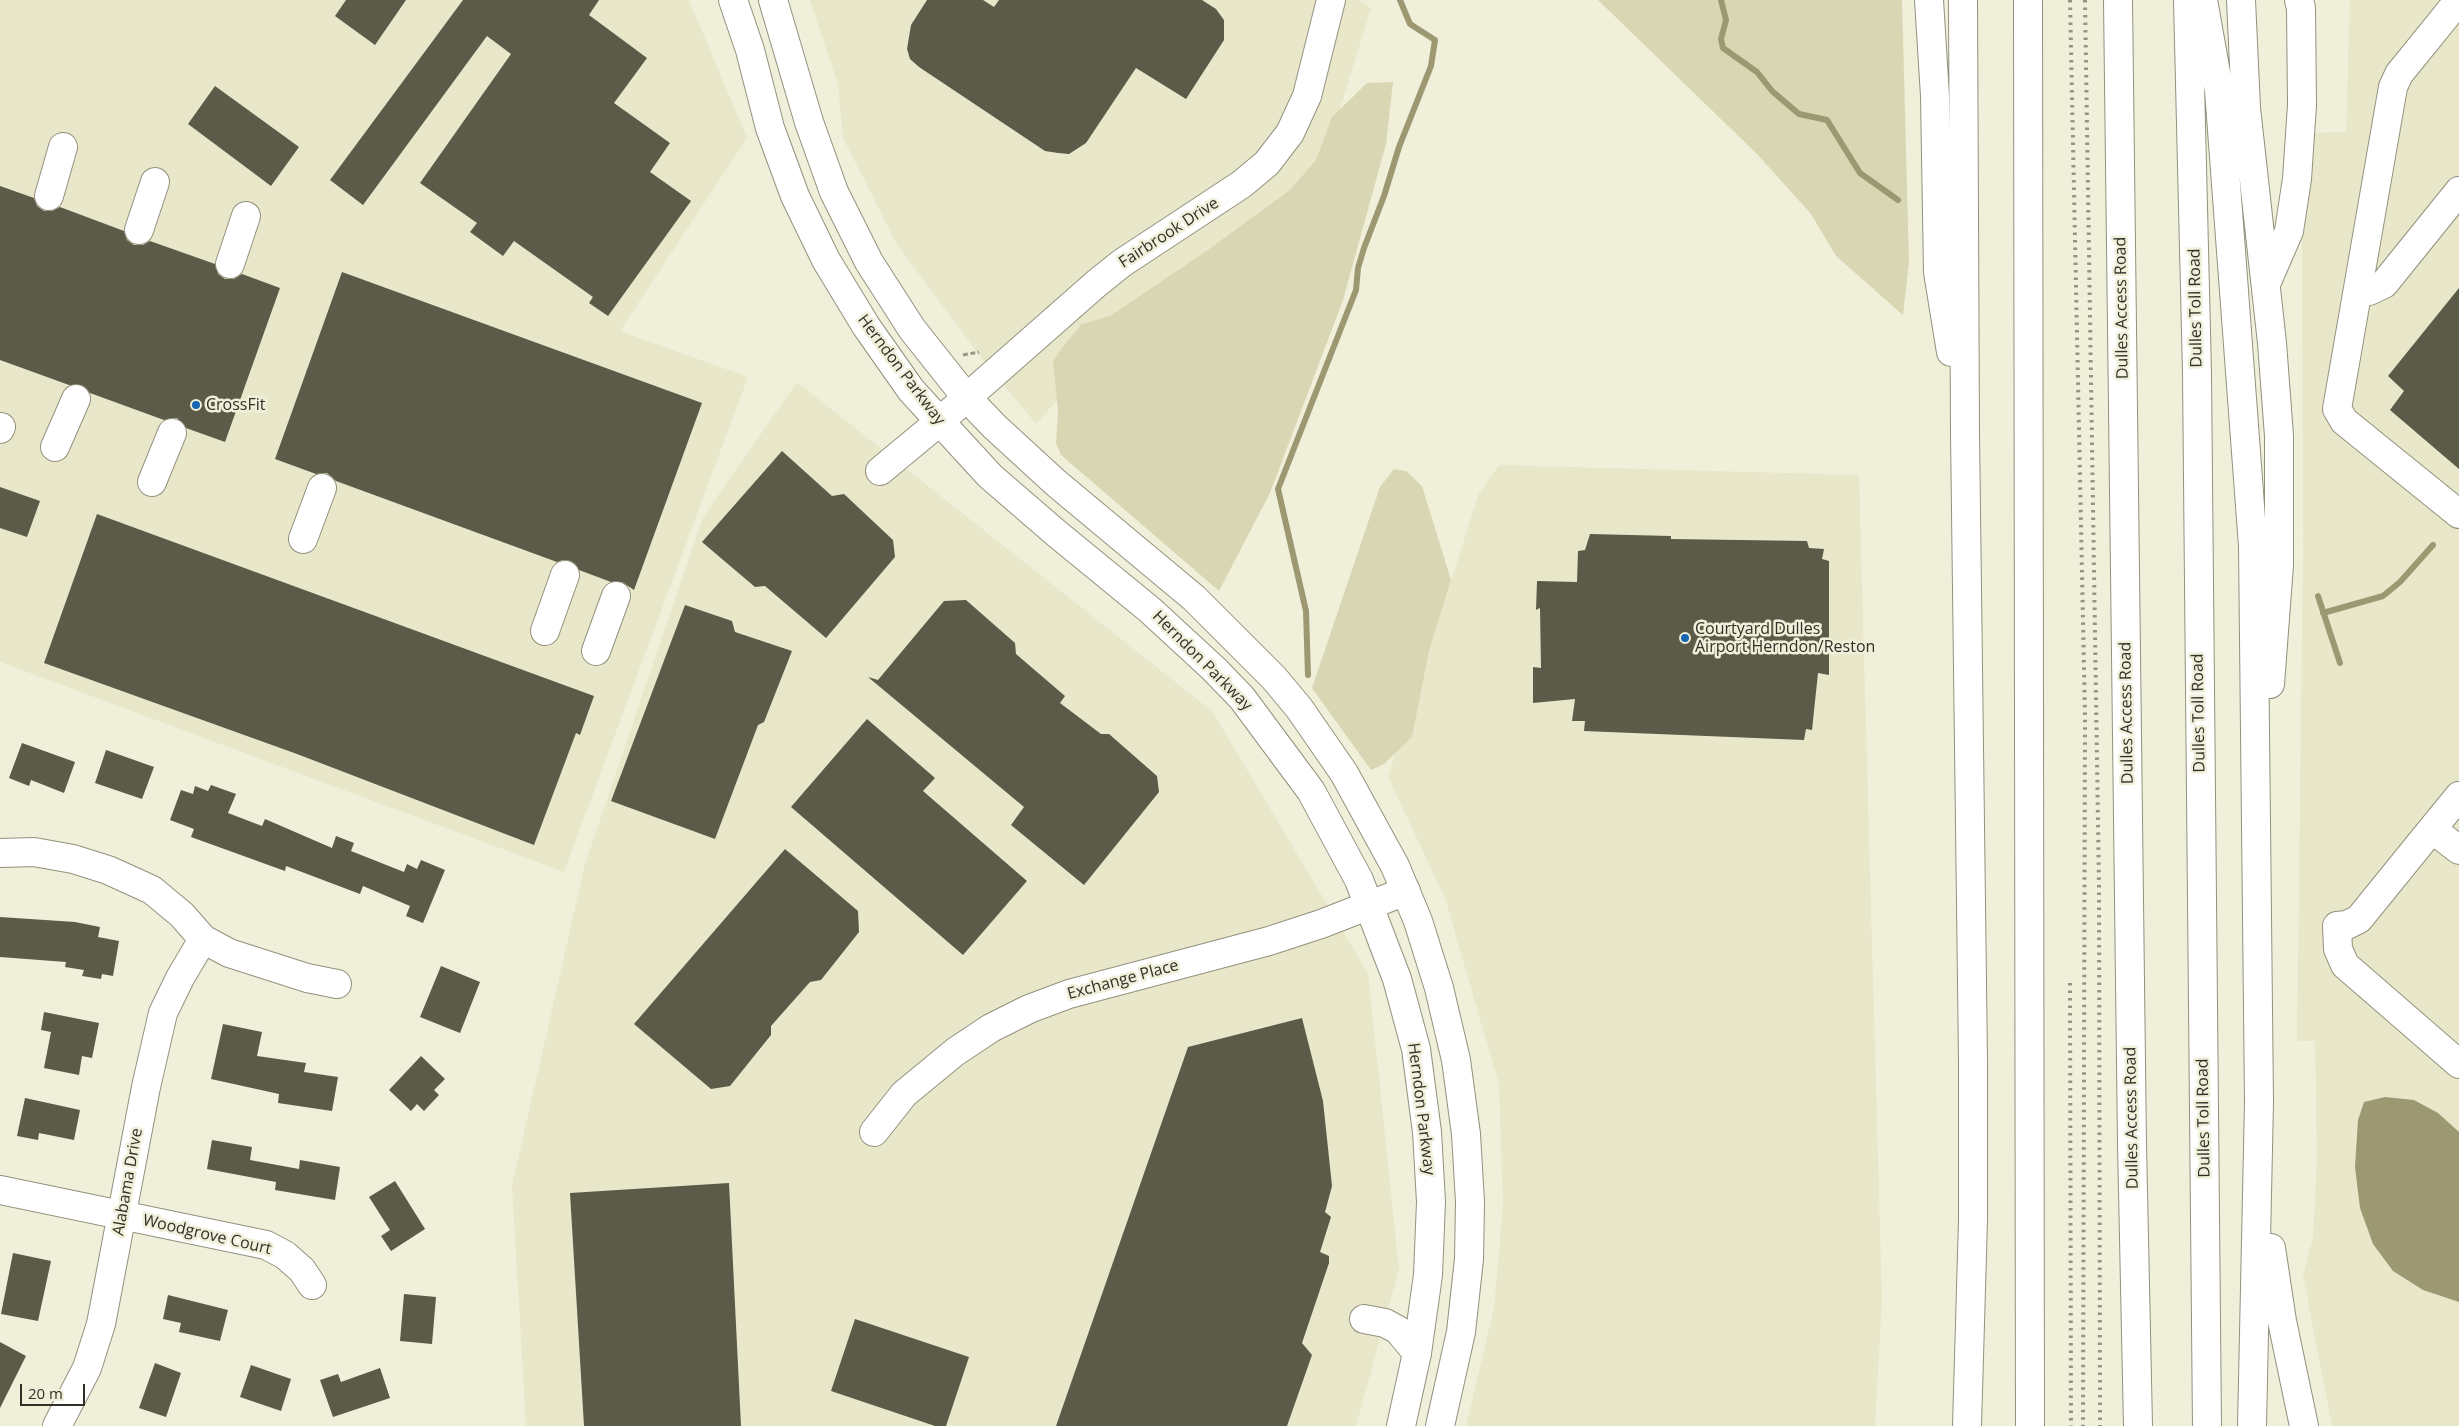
<!DOCTYPE html>
<style>
body{margin:0}
#map{position:relative;width:2459px;height:1426px;overflow:hidden;background:#f0efda;font-family:"Open Sans",sans-serif}
canvas{display:block}
.scale{position:absolute;left:20px;top:1384px;width:65px;height:22px;box-sizing:border-box;border:2px solid #313028;border-top:0;padding-left:6px;font-size:15px;line-height:18px;white-space:nowrap;color:#313028;-webkit-text-stroke:4px #f0efda;paint-order:stroke}
</style>
<div id="map">
<canvas width="2459" height="1426"></canvas>
<div class="scale">20 m</div>
</div>
<script>
const c = document.querySelector('canvas').getContext('2d');
c.lineJoin = 'round';
function fill(path, color) { c.fillStyle = color; c.fill(path, 'evenodd'); }
const toPath = rows => new Path2D(rows.map(r => 'M' + r).join(''));
function trace(path, color, width, dash) { c.strokeStyle = color; c.lineWidth = width; c.lineCap = dash ? 'butt' : 'round'; c.setLineDash(dash || []); c.stroke(path); }
function label(font, color, halo, rows, align = 'center') {
  c.font = font + ' "Open Sans",sans-serif'; c.lineWidth = 5; c.setLineDash([]); c.textBaseline = 'middle'; c.strokeStyle = halo; c.fillStyle = color; for (const [text, x, y, turn = 0] of rows) {
    c.save(); c.translate(x, y); c.rotate((+turn || 0) * Math.PI / 180); c.textAlign = isNaN(turn) ? turn : align; if (halo) c.strokeText(text, 0, 0); c.fillText(text, 0, 0); c.restore();
  }
}
fill(toPath([
 [0,0,689,0,747,138,620,331,748,377,564,872,0,662],
 [810,0,1359,0,1371,8,1313,196,1122,328,1036,424,979,355,896,243,843,138,838,84],
 [2350,0,2459,0,2459,1426,2332,1426,2303,1276,2313,1237,2317,1158,2315,1041,2297,1041,2303,554,2302,235,2312,163,2312,133,2346,132],
 [797,382,1212,711,1368,973,1399,1269,1356,1426,526,1426,512,1186,585,864,703,517],
 [1499,465,1859,475,1882,1300,1875,1426,1466,1426,1494,1308,1503,1205,1499,1085,1445,898,1388,777,1479,493]
]), '#e9e7ca');
fill(toPath([
 [1598,0,1902,0,1909,262,1903,315,1836,256,1811,214,1758,155],
 [1393,82,1386,144,1343,300,1270,493,1219,591,1061,455,1056,443,1058,411,1053,362,1060,350,1082,324,1110,316,1205,252,1290,190,1316,160,1332,117,1367,83],
 [1394,469,1406,471,1422,486,1451,580,1429,651,1412,737,1384,764,1371,770,1312,688,1380,487]
]), '#d9d7b3');
fill(toPath([
 [2385,1097,2414,1100,2438,1113,2459,1132,2459,1302,2423,1290,2393,1271,2373,1244,2360,1208,2355,1167,2358,1120,2364,1102]
]), '#9c9872');
trace(toPath([
 [1721,0,1726,20,1721,39,1723,48,1757,72,1772,91,1799,114,1827,120,1860,173,1898,200],
 [2318,596,2340,663],
 [2323,613,2383,596,2400,582,2433,545],
 [1308,675,1306,611,1278,489,1356,290,1358,268,1364,248,1384,196,1399,147,1431,66,1435,40,1410,24,1400,0]
]), '#9c9872', 6);
fill(toPath([
 [346,0,406,0,375,45,335,16],
 [463,0,599,0,589,15,647,58,614,103,670,143,650,172,691,201,608,316,589,303,593,297,514,241,503,256,470,232,477,223,420,183,511,54,487,36,363,205,330,180],
 [927,0,983,0,994,7,999,0,1202,0,1216,9,1224,20,1224,40,1186,99,1136,68,1086,143,1069,154,1058,153,1045,151,919,67,910,59,907,49,911,25],
 [215,86,299,147,271,186,188,124],
 [0,186,34,198,37,206,44,211,52,211,60,207,124,231,127,240,134,245,143,245,150,241,215,264,218,274,225,279,234,279,242,274,280,288,225,442,186,428,177,418,164,420,90,393,82,385,69,385,0,360],
 [342,272,702,403,634,590,622,582,611,582,579,570,571,561,563,560,557,562,336,481,327,473,316,474,275,459],
 [2459,288,2459,469,2390,410,2404,391,2388,376],
 [782,451,832,496,844,494,893,540,895,557,826,638,765,586,755,587,702,542],
 [0,487,40,501,27,537,0,528],
 [97,514,594,696,580,735,576,733,534,845,297,754,44,663],
 [1590,534,1671,536,1671,539,1807,541,1809,548,1824,549,1822,559,1829,561,1829,675,1818,673,1812,730,1806,729,1804,740,1584,731,1585,721,1572,721,1575,699,1533,703,1533,667,1541,668,1540,608,1536,610,1537,581,1577,582,1578,551,1585,550],
 [966,600,1015,643,1016,654,1065,696,1060,703,1101,734,1109,734,1157,776,1159,792,1084,885,1011,825,1024,807,868,677,878,680,944,601],
 [685,605,732,621,735,632,792,651,764,722,758,725,715,839,611,801],
 [867,719,935,778,923,791,1027,881,963,955,791,807],
 [22,743,75,762,64,793,31,780,29,786,9,778],
 [106,750,154,767,142,799,95,783],
 [211,785,236,794,228,813,262,826,265,819,332,848,336,836,354,843,351,851,404,872,407,864,417,869,421,860,445,870,423,923,406,916,410,906,363,886,360,894,286,866,285,871,191,837,194,829,170,820,181,790,193,794,195,786,208,791],
 [785,849,858,911,859,932,821,980,810,982,771,1026,771,1035,730,1086,711,1089,634,1024],
 [0,917,75,922,100,927,98,937,119,941,113,976,102,974,101,979,82,976,84,970,65,967,66,962,0,957],
 [441,966,480,982,460,1033,420,1017],
 [44,1012,99,1023,92,1058,82,1056,79,1075,44,1068,51,1032,41,1030],
 [1302,1018,1323,1101,1332,1186,1325,1212,1331,1217,1320,1252,1329,1256,1329,1263,1302,1343,1312,1355,1287,1426,1056,1426,1188,1047],
 [223,1024,262,1032,257,1056,306,1063,304,1072,338,1077,332,1111,278,1103,279,1094,211,1079],
 [421,1056,445,1079,434,1090,439,1095,424,1111,417,1104,411,1111,389,1090],
 [25,1098,80,1110,74,1140,39,1133,38,1140,17,1136],
 [212,1140,252,1147,250,1160,299,1169,300,1160,340,1167,335,1200,275,1190,276,1182,207,1169],
 [395,1181,425,1229,391,1251,381,1236,390,1230,369,1197],
 [729,1183,741,1426,584,1426,570,1193],
 [13,1253,51,1261,38,1321,1,1314],
 [404,1294,436,1297,432,1344,400,1341],
 [168,1295,228,1310,220,1341,179,1332,181,1323,163,1319],
 [855,1319,969,1357,946,1426,935,1426,831,1391],
 [0,1342,26,1356,0,1408],
 [155,1363,181,1373,166,1417,139,1408],
 [251,1365,291,1379,281,1411,240,1397],
 [380,1368,390,1398,333,1417,320,1380,338,1374,341,1382]
]), '#5c5a48');
const minor = toPath([
 [2459,0,2399,74,2393,87,2337,409,2344,421,2459,514],
 [49,196,63,147],
 [139,230,155,182],
 [230,264,246,216],
 [2266,284,2289,231,2297,179,2302,105,2301,8,2299,0],
 [2358,290,2369,291,2384,284,2459,191],
 [0,429,1,427],
 [55,447,76,399],
 [880,471,939,422,1097,283,1122,263,1242,184,1267,163,1290,133,1307,96,1331,0],
 [152,482,172,433],
 [303,539,322,488],
 [545,631,565,575],
 [596,651,616,596],
 [2459,796,2432,829,2459,850],
 [2432,829,2359,919,2347,925,2337,926,2338,949,2345,965,2459,1064],
 [0,853,34,852,73,859,108,870,152,890,182,915,203,939,229,953,307,978,337,984],
 [874,1132,904,1094,955,1052,991,1028,1029,1009,1069,994,1269,941,1321,924,1406,891],
 [0,1190,266,1245,285,1255,302,1270,312,1285],
 [1364,1319,1385,1323,1398,1330,1417,1353],
 [57,1426,87,1368,101,1324,146,1087,163,1013,180,978,203,939]
]);
const major = toPath([
 [733,0,750,50,770,128,795,196,826,260,866,326,911,390,990,476,1056,533,1150,610,1214,669,1242,698,1311,791,1359,880,1397,979,1416,1049,1427,1132,1431,1202,1428,1275,1417,1353,1401,1426],
 [773,0,809,122,834,192,869,262,912,329,966,397,995,427,1056,483,1194,598,1274,678,1299,708,1344,773,1395,866,1418,921,1439,988,1456,1060,1466,1134,1470,1202,1469,1259,1461,1332,1440,1426]
]);
const highway = toPath([
 [1929,0,1935,96,1938,272,1951,352],
 [1963,0,1965,432,1973,1061,1973,1220,1967,1426],
 [2028,0,2030,1426],
 [2118,0,2132,1144,2138,1426],
 [2188,0,2197,373,2207,1426],
 [2203,0,2219,90,2253,546,2259,1102,2252,1426],
 [2241,0,2246,108,2272,343,2279,436,2279,565,2270,684],
 [2271,1248,2282,1321,2304,1426]
]);
trace(minor, '#93917e', 30);
trace(major, '#93917e', 30);
trace(highway, '#93917e', 30);
trace(toPath([
 [963,355,979,352]
]), '#999889', 3, [5, 2.5]);
trace(minor, '#fff', 28);
trace(major, '#fff', 28);
trace(highway, '#fff', 28);
trace(toPath([
 [2070,0,2085,716,2083,1426],
 [2085,0,2099,886,2100,1426],
 [2070,983,2071,1426]
]), '#949385', 4, [2.5, 5]);
for (const [x, y, r, color] of [
 [196,405,5,"#1865b4"],
 [1685,638,5,"#1865b4"]
]) { const dot = new Path2D(); dot.arc(x, y, r, 0, 2 * Math.PI); c.fillStyle = color; c.fill(dot); trace(dot, '#f0efda', 2); }
label('16px', '#313028', '#f0efda', [
 ["Fairbrook Drive",1169,233,-33],
 ["Dulles Access Road",2122,308,-91],
 ["Dulles Toll Road",2196,308,-91],
 ["Herndon Parkway",901,370,53],
 ["Herndon Parkway",1202,661,45],
 ["Dulles Access Road",2127,713,-91],
 ["Dulles Toll Road",2199,713,-91],
 ["Exchange Place",1123,980,-15],
 ["Herndon Parkway",1421,1109,83],
 ["Dulles Access Road",2132,1118,-91],
 ["Dulles Toll Road",2204,1118,-91],
 ["Alabama Drive",128,1182,-80],
 ["Woodgrove Court",207,1235,13]
]);
label('16px', '#313028', '#f0efda', [
 ["CrossFit",206,405],
 ["Courtyard Dulles",1695,629],
 ["Airport Herndon/Reston",1695,647]
], 'left');
</script>
